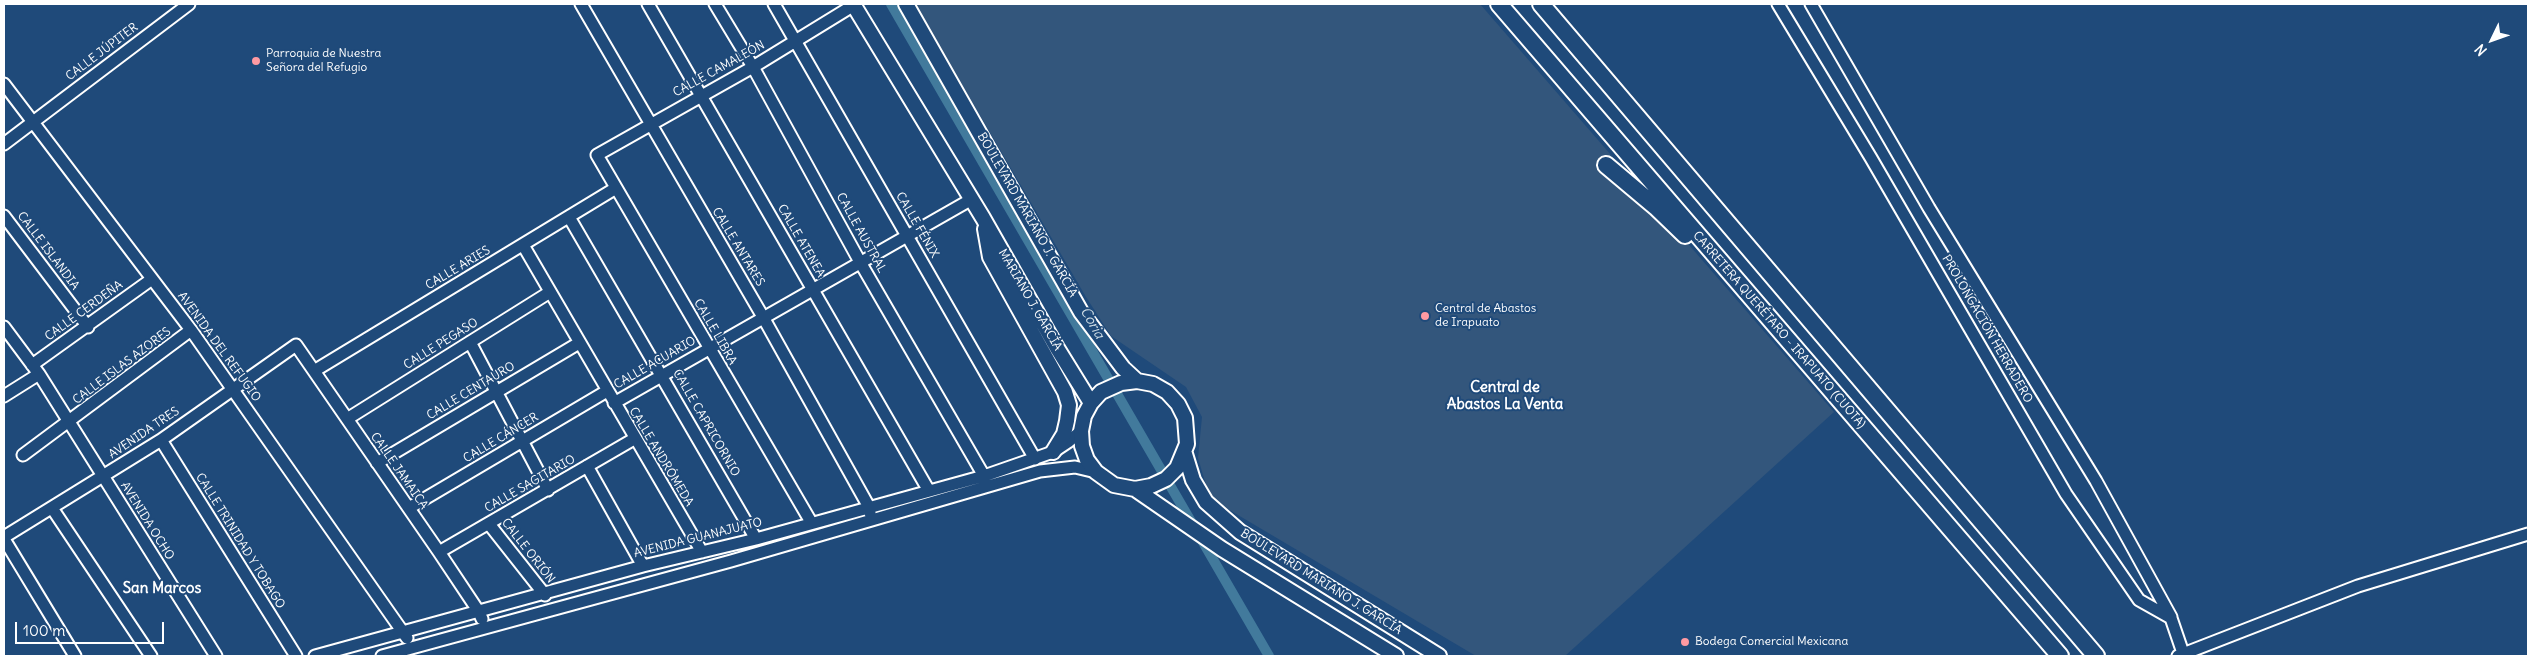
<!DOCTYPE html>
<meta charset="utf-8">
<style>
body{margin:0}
#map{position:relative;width:2532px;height:660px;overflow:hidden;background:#1f4a7a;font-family:Delius,sans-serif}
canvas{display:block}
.frame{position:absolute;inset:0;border:5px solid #fff;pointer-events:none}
.north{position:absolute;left:2467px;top:15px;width:50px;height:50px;-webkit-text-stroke:4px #1f4a7a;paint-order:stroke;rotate:228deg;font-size:14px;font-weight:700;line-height:20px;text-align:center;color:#fff}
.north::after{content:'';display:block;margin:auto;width:18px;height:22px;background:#fff;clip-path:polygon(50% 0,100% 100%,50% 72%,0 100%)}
.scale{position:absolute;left:15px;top:622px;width:149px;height:22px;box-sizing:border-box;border:2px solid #fff;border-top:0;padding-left:6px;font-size:15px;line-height:18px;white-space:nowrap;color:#fff;-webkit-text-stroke:4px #1f4a7a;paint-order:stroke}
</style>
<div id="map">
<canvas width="2532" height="660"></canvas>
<div class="frame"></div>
<div class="north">N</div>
<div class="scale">100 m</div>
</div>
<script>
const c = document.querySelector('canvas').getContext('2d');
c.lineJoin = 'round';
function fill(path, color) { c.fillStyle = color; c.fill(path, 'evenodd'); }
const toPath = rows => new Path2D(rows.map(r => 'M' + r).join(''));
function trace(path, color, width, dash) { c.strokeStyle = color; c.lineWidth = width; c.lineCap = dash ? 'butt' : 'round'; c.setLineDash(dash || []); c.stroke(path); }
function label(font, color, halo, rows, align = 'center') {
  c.font = font + ' Delius,sans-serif'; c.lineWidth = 4; c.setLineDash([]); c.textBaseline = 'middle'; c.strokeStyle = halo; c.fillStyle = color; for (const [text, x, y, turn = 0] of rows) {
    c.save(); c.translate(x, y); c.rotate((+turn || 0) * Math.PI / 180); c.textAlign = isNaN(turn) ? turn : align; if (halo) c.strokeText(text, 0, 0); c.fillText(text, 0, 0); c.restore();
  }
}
fill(toPath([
 [915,4,1480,4,1834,412,1565,656,1476,656,1216,502,1206,485,1198,458,1202,417,1186,387,1111,336,1086,297]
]), '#33567c');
trace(toPath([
 [891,4,1269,656]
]), '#427a9c', 10);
const minor = toPath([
 [581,4,763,317,869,507,870,513],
 [648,4,929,491],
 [715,4,753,67,860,262,984,476],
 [774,4,1035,459],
 [1778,4,1871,158,2066,494,2139,600,2171,618,2184,656],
 [1811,4,1929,208,2096,481,2171,617],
 [4,84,191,330,407,638],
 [4,144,189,4],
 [4,216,88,327],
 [569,217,756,539],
 [523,245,702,552],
 [4,327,39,374,216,656],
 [470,342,548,490],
 [32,365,152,279],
 [314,371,616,188],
 [4,396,39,374],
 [614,403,972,199],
 [347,419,550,292],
 [161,440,296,656],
 [23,455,191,330],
 [377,463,579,343],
 [587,466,643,566],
 [52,508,151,656],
 [409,508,607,391],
 [811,522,597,155,753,67,854,5],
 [489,524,545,595],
 [4,537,161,440,296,345,439,552,479,612,482,619],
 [4,539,75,656],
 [439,552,634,439],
 [315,656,643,566,756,539,984,476,1053,452,1068,442,1081,431],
 [382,656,731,561,1040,471,1075,467,1096,472],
 [2178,656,2358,586,2528,534]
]);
const major = toPath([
 [853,4,983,218,1057,348,1091,403],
 [906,4,1081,312,1123,368,1137,381,1153,384,1167,392,1178,404,1185,418,1187,444,1177,468,1166,479,1151,486,1135,489],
 [985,229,990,257,1065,392,1069,405,1067,421,1064,434,1053,452],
 [1137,381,1121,383,1101,392,1091,403,1084,416,1081,431,1082,446,1087,460,1096,472,1114,485,1135,489,1222,549,1396,656],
 [1185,454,1193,480,1206,502,1240,532,1439,656]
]);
const highway = toPath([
 [1499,4,2060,656],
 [1541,4,2096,656],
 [1606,165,1656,207,1685,235]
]);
trace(minor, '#fff', 15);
trace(major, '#fff', 18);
trace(highway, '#fff', 20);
trace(minor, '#1f4a7a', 11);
trace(major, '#1f4a7a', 14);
trace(highway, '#1f4a7a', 16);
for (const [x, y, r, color] of [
 [256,61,5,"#ff9aa2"],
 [1425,316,5,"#ff9aa2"],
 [1685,642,5,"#ff9aa2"]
]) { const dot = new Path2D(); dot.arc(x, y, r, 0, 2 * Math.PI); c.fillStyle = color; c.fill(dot); trace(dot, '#1f4a7a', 2); }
label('12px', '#fff', '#1f4a7a', [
 ["CALLE JÚPITER",102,52,-37],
 ["CALLE CAMALEÓN",719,69,-29],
 ["BOULEVARD MARIANO J. GARCÍA",1027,215,60],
 ["CALLE FÉNIX",917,225,60],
 ["CALLE AUSTRAL",861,233,61],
 ["CALLE ATENEA",801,241,60],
 ["CALLE ANTARES",738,247,59],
 ["CALLE ISLANDIA",48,251,53],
 ["CALLE ARIES",458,268,-31],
 ["MARIANO J. GARCÍA",1030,300,60],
 ["CALLE CERDEÑA",84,311,-36],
 ["PROLONGACIÓN HERRADERO",1987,329,60],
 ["CARRETERA QUERÉTARO - IRAPUATO (CUOTA)",1779,330,49],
 ["CALLE LIBRA",715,332,60],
 ["CALLE PEGASO",441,344,-32],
 ["AVENIDA DEL REFUGIO",219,347,54],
 ["CALLE ACUARIO",655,363,-30],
 ["CALLE ISLAS AZORES",122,366,-37],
 ["CALLE CENTAURO",471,391,-31],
 ["CALLE CAPRICORNIO",706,423,60],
 ["AVENIDA TRES",144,433,-34],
 ["CALLE CÁNCER",501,438,-31],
 ["CALLE ANDRÓMEDA",661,457,59],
 ["CALLE JAMAICA",399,471,55],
 ["CALLE SAGITARIO",530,484,-30],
 ["AVENIDA OCHO",147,521,58],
 ["AVENIDA GUANAJUATO",698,538,-14],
 ["CALLE TRINIDAD Y TOBAGO",240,541,58],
 ["CALLE ORIÓN",528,551,52],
 ["BOULEVARD MARIANO J. GARCÍA",1321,582,32]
]);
label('12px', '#fff', '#1f4a7a', [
 ["Parroquia de Nuestra",266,54],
 ["Señora del Refugio",266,68],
 ["Central de Abastos",1435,309],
 ["de Irapuato",1435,323],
 ["Bodega Comercial Mexicana",1695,642]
], 'left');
label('italic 14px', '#d0dee6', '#1f4a7a', [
 ["Coria",1092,323,60]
]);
label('bold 15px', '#fff', '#1f4a7a', [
 ["Central de",1505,388],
 ["Abastos La Venta",1505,405],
 ["San Marcos",162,589]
]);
</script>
